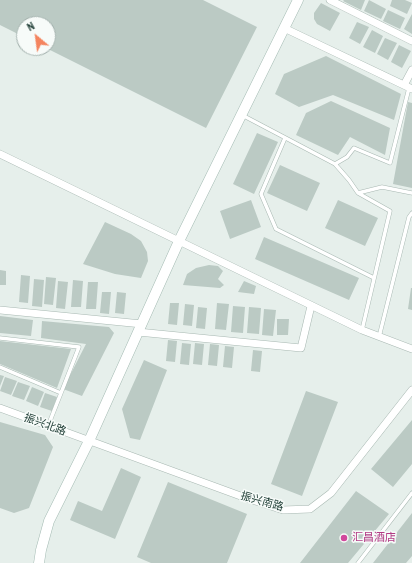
<!DOCTYPE html>
<meta charset="utf-8">
<style>
body{margin:0}
#map{position:relative;width:412px;height:563px;overflow:hidden;background:#e6efeb;font-family:"Archivo Narrow",sans-serif}
canvas{display:block}
.north{position:absolute;left:16px;top:16px;width:40px;height:40px;box-sizing:border-box;background:#f7fbf9;border:1px solid #a3b1ad;border-radius:50%;rotate:331deg;font-size:11px;font-weight:700;line-height:16px;text-align:center;color:#24423a}
.north::after{content:'';display:block;margin:auto;width:14px;height:18px;background:#f4845f;clip-path:polygon(50% 0,100% 100%,50% 72%,0 100%)}
</style>
<div id="map">
<canvas width="412" height="563"></canvas>
<div class="north">N</div>
</div>
<script>
const c = document.querySelector('canvas').getContext('2d');
c.lineJoin = 'round';
function fill(path, color) { c.fillStyle = color; c.fill(path, 'evenodd'); }
const toPath = rows => new Path2D(rows.map(r => 'M' + r).join(''));
function trace(path, color, width, dash) { c.strokeStyle = color; c.lineWidth = width; c.lineCap = dash ? 'butt' : 'round'; c.setLineDash(dash || []); c.stroke(path); }
function label(font, color, halo, rows, align = 'center') {
  c.font = font + ' "Archivo Narrow","Noto Sans SC",sans-serif'; c.lineWidth = 3; c.setLineDash([]); c.textBaseline = 'middle'; c.strokeStyle = halo; c.fillStyle = color; for (const [text, x, y, turn = 0] of rows) {
    c.save(); c.translate(x, y); c.rotate((+turn || 0) * Math.PI / 180); c.textAlign = isNaN(turn) ? turn : align; if (halo) c.strokeText(text, 0, 0); c.fillText(text, 0, 0); c.restore();
  }
}
fill(toPath([
 [0,0,203,0,257,27,206,128,48,49,48,24,24,24,24,37,0,25],
 [344,0,365,0,361,10,343,1],
 [369,0,386,9,381,19,364,11],
 [392,0,405,0,412,3,407,14,390,6],
 [321,3,340,13,330,31,317,24,314,19,314,13],
 [388,10,405,18,400,29,383,21],
 [412,14,412,34,404,29],
 [357,22,369,27,360,44,349,38],
 [372,30,383,36,375,53,363,47],
 [385,38,397,43,388,60,377,54],
 [399,45,411,51,402,68,391,62],
 [326,56,401,94,394,120,333,95,299,107,275,94,284,74],
 [331,101,390,128,385,155,350,137,338,155,296,135,306,113],
 [408,102,412,103,412,188,393,184],
 [257,133,278,142,254,194,233,184],
 [280,165,320,183,307,211,267,193],
 [251,200,261,227,230,239,220,211],
 [338,200,378,218,365,246,325,228],
 [105,222,131,234,141,241,147,252,148,261,141,278,115,274,83,264],
 [264,237,359,278,349,300,255,259],
 [209,265,218,266,223,271,218,279,224,285,220,288,183,285,187,274,196,268],
 [0,270,6,271,6,285,0,285],
 [21,275,30,276,28,303,19,302],
 [46,277,56,278,53,305,44,304],
 [34,279,44,280,42,307,32,306],
 [73,280,83,281,81,307,71,307],
 [58,281,68,282,65,309,56,308],
 [244,281,256,286,254,294,238,292],
 [88,282,98,282,96,309,86,309],
 [411,288,412,288,412,310,408,309],
 [102,292,111,292,109,314,100,313],
 [117,292,126,293,124,314,115,313],
 [170,303,179,303,177,325,168,324],
 [217,303,229,304,226,330,215,329],
 [185,304,194,305,192,326,183,325],
 [233,306,245,307,243,333,231,332],
 [198,307,207,308,205,329,196,328],
 [249,307,261,308,259,334,247,333],
 [264,309,276,310,273,336,262,335],
 [0,316,33,320,31,336,0,333],
 [277,319,289,319,288,335,277,335],
 [42,321,109,327,114,333,82,396,63,389,86,344,41,338],
 [168,340,177,341,175,362,166,361],
 [0,341,71,349,57,388,0,364],
 [182,343,191,344,189,365,180,364],
 [195,343,204,344,202,365,193,364],
 [210,344,219,345,217,366,208,365],
 [225,346,234,347,232,368,223,367],
 [253,350,262,351,260,372,251,371],
 [144,360,167,370,140,440,130,438,122,409],
 [0,375,4,376,0,386],
 [5,377,17,381,11,395,0,391],
 [18,382,30,386,24,400,12,396],
 [32,387,44,392,38,406,26,401],
 [306,391,338,402,302,496,271,484],
 [45,393,57,397,52,411,40,407],
 [412,420,412,464,393,487,371,469],
 [0,422,45,435,53,447,29,508,14,513,0,508],
 [121,468,141,477,115,539,70,520,78,501,102,511],
 [168,482,247,514,227,563,151,563,137,557],
 [356,491,389,514,348,563,300,563],
 [412,513,412,556,406,563,373,563]
]), '#bbcac4');
const lane = toPath([
 [242,115,335,164,349,180,358,193,390,211,362,330],
 [285,138,261,194,276,229,374,278],
 [335,164,347,157,354,148,390,163,409,88],
 [358,193,382,187,412,193],
 [379,337,409,217,412,213],
 [0,338,79,347,61,393],
 [0,367,61,393,48,426],
 [358,563,412,493]
]);
const street = toPath([
 [330,0,412,41],
 [284,28,412,89],
 [404,85,412,70],
 [0,154,362,330,412,349],
 [0,310,142,324],
 [138,332,301,348,311,306],
 [0,408,246,498,283,510,310,509,331,493,412,390]
]);
const secondary = toPath([
 [39,563,41,550,49,521,89,441,179,241,298,0]
]);
trace(lane, '#a8b8b2', 4.5);
trace(street, '#a8b8b2', 8);
trace(secondary, '#a4bbb3', 11);
trace(lane, '#fff', 3.5);
trace(street, '#fff', 7);
trace(secondary, '#fff', 10);
for (const [x, y, r, color] of [
 [344,538,4,"#d1479c"]
]) { const dot = new Path2D(); dot.arc(x, y, r, 0, 2 * Math.PI); c.fillStyle = color; c.fill(dot); trace(dot, '#f7fbf9', 1.5); }
label('11px', '#24423a', '#f7fbf9', [
 ["振兴北路",45,425,20],
 ["振兴南路",262,502,16]
]);
label('11px', '#b23c85', '#f7fbf9', [
 ["汇昌酒店",352,538]
], 'left');
</script>
